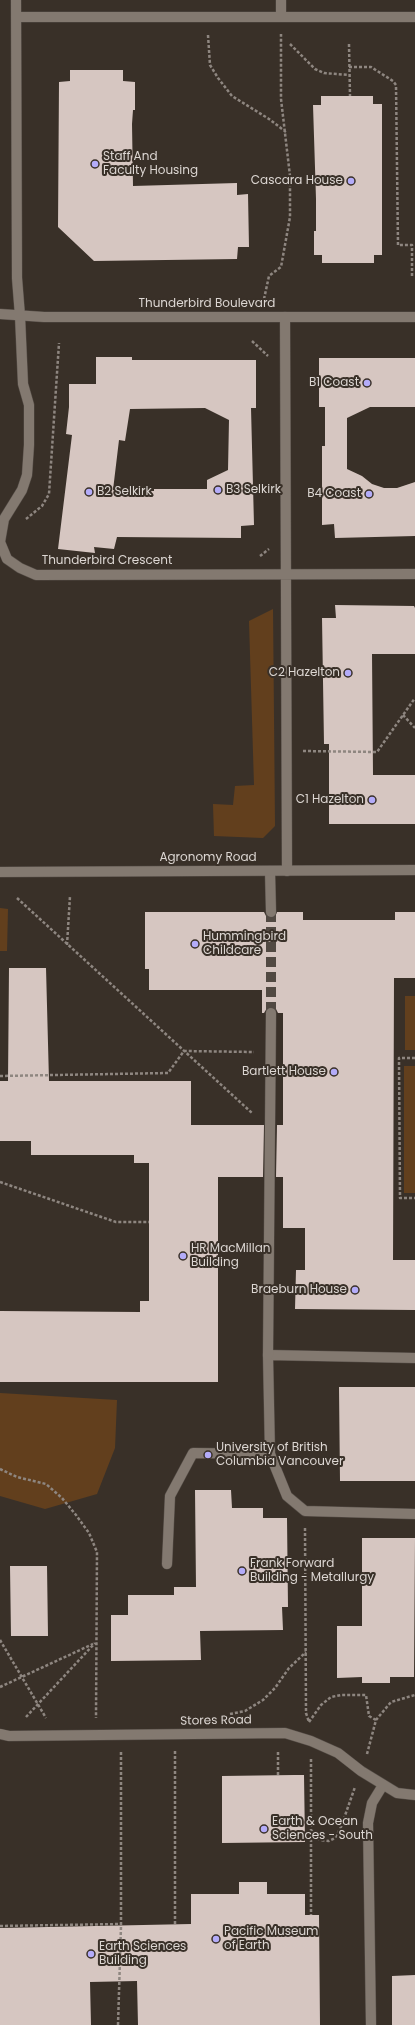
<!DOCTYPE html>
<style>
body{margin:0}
canvas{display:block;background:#393028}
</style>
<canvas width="415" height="2025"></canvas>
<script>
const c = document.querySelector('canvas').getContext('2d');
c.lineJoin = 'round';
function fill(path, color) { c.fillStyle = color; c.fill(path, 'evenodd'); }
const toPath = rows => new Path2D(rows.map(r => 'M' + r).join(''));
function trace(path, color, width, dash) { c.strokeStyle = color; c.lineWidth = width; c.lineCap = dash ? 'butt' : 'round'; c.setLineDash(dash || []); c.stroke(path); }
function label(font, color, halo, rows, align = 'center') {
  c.font = font + ' Poppins,sans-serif'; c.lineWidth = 4; c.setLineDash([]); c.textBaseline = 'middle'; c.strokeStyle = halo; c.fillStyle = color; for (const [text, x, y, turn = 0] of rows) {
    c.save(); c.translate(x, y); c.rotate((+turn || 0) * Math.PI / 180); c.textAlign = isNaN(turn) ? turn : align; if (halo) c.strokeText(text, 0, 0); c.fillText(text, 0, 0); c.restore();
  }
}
fill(toPath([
 [273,609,275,826,263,838,214,836,213,804,233,805,235,786,254,785,249,621],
 [0,908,8,909,7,951,0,951],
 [405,996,415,996,415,1050,405,1050],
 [404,1066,415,1066,415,1193,404,1193],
 [0,1393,117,1400,115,1448,97,1494,45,1509,0,1496]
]), '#623f1d');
fill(toPath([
 [70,70,123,70,123,81,135,82,135,110,133,110,132,124,133,186,237,183,237,195,248,194,249,247,238,247,237,259,94,261,58,227,59,82,70,81],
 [321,96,373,96,373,104,382,104,382,255,374,255,374,263,322,263,322,255,314,255,314,231,316,231,316,199,313,105,321,105],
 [96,357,132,357,132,360,256,360,256,408,251,408,254,525,241,526,241,538,117,537,114,549,94,547,95,553,58,549,72,435,66,434,69,407,69,384,96,384],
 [205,408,229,420,228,470,207,480,207,489,154,489,154,491,113,490,119,440,125,441,130,409],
 [319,358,415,358,415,407,370,407,347,418,347,469,362,476,372,484,384,488,397,488,415,482,415,536,335,538,334,524,322,525,322,446,325,446,325,407,319,407],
 [335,605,414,606,415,608,415,654,372,654,373,775,415,775,415,824,329,824,329,744,324,744,322,618,336,618],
 [145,912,264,912,266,916,271,918,275,917,277,912,303,912,303,920,395,920,395,912,415,912,415,978,394,978,393,1260,415,1260,415,1310,295,1309,296,1270,305,1270,305,1228,283,1228,283,1177,276,1177,277,1125,283,1125,283,1013,278,1013,276,1009,271,1007,267,1008,264,1013,262,1013,262,990,149,990,149,969,145,969],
 [9,968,46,968,49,1081,191,1081,191,1125,264,1125,263,1177,218,1177,218,1382,0,1382,0,1311,140,1312,140,1301,149,1301,149,1163,134,1163,134,1155,31,1155,31,1141,0,1141,0,1081,8,1081],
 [339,1387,415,1387,415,1481,340,1481],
 [195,1490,231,1490,232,1508,263,1508,263,1518,287,1518,288,1607,282,1607,283,1630,200,1631,201,1660,111,1661,111,1615,128,1615,128,1595,174,1595,174,1587,196,1587],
 [362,1538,415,1538,414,1677,390,1677,390,1683,362,1683,362,1677,337,1678,337,1626,362,1626],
 [10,1566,47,1566,48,1636,11,1636],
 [294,1775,304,1775,305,1842,222,1843,222,1776],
 [239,1882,267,1882,267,1894,305,1894,305,1915,319,1915,320,2025,138,2025,137,1981,90,1982,91,2025,0,2025,0,1928,191,1924,191,1894,239,1894],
 [415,1975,415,2025,392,2025,392,1976]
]), '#d6c6c1');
trace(toPath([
 [271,912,271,1013]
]), '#514942', 10, [10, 5]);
const service = toPath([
 [20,316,23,384,29,405,29,445,27,475,22,490,4,519,0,542,7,559,20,568,36,575,415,574],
 [285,317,287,871],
 [270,1454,268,1355,415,1358],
 [167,1564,170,1496,193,1453,270,1454,287,1496,305,1511,415,1514],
 [371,2025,368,1823,372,1803,383,1785]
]);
const pedestrian = toPath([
 [270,871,271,912],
 [268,1355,271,1013]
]);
const minor = toPath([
 [16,0,17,278,20,316],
 [281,0,281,16],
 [16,17,415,17],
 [0,314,44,317,415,317],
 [0,872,415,870],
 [0,1734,9,1736,285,1733,311,1741,338,1753,361,1771,397,1793,415,1795]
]);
trace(service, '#554d47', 11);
trace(pedestrian, '#554d47', 11);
trace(minor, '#554d47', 11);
trace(toPath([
 [208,35,210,65,218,78,232,96,269,119,286,132],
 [290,44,315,69,324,73,349,75],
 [349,44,350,96],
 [349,67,371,67,393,81,396,85,398,245,412,245,412,278],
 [264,299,269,276,281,267,290,217,290,176,281,99,281,34],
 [252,341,268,356],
 [26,519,42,506,49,494,59,343],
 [260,556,269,549],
 [403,715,415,728],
 [303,751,377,752,415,698],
 [17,898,252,1113],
 [67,945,70,896],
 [415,1058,399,1058,400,1198,415,1198],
 [0,1076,168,1073,184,1051,254,1052],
 [0,1182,116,1222,149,1222],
 [0,1469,17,1477,46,1484,62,1498,76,1515,89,1533,97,1552,96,1718],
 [305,1528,306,1713,309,1722],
 [0,1640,46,1718],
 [0,1687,93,1644],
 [230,1714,245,1711,263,1700,275,1688,289,1668,306,1652],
 [26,1717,95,1643],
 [309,1722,321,1705,331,1697,341,1695,366,1695,369,1716,376,1720],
 [175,1751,175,1925],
 [367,1754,376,1720,391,1702,415,1695],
 [311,1759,311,1915],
 [278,1775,278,1750],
 [311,1830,320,1840,329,1841,335,1838,341,1827,355,1787],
 [0,1926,121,1924],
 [118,2025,121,1926,121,1751]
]), '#8e8680', 2.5, [3, 2]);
trace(service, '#837970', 10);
trace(pedestrian, '#837970', 10);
trace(minor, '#837970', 10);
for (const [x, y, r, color] of [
 [95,164,4,"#b4acf9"],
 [351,181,4,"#b4acf9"],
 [367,383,4,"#b4acf9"],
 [218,490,4,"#b4acf9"],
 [89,492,4,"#b4acf9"],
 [369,494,4,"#b4acf9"],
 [348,673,4,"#b4acf9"],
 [372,800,4,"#b4acf9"],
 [195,944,4,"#b4acf9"],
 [334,1072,4,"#b4acf9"],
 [183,1256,4,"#b4acf9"],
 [355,1290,4,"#b4acf9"],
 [208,1455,4,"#b4acf9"],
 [242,1571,4,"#b4acf9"],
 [264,1829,4,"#b4acf9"],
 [216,1939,4,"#b4acf9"],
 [91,1954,4,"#b4acf9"]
]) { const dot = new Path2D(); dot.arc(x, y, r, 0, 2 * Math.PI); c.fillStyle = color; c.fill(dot); trace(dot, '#393028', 1.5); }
label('12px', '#dcd6d2', '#393028', [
 ["Staff And",103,157],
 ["Faculty Housing",103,171],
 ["Cascara House",343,181,"right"],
 ["B1 Coast",359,383,"right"],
 ["B3 Selkirk",226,490],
 ["B2 Selkirk",97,492],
 ["B4 Coast",361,494,"right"],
 ["C2 Hazelton",340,673,"right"],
 ["C1 Hazelton",364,800,"right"],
 ["Hummingbird",203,937],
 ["Childcare",203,951],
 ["Bartlett House",326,1072,"right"],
 ["HR MacMillan",191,1249],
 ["Building",191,1263],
 ["Braeburn House",347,1290,"right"],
 ["University of British",216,1448],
 ["Columbia Vancouver",216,1462],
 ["Frank Forward",250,1564],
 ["Building - Metallurgy",250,1578],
 ["Earth & Ocean",272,1822],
 ["Sciences - South",272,1836],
 ["Pacific Museum",224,1932],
 ["of Earth",224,1946],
 ["Earth Sciences",99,1947],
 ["Building",99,1961]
], 'left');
label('12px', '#dcd6d2', '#393028', [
 ["Thunderbird Boulevard",207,304],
 ["Thunderbird Crescent",107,561],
 ["Agronomy Road",208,858],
 ["Stores Road",216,1721,-1]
]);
</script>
